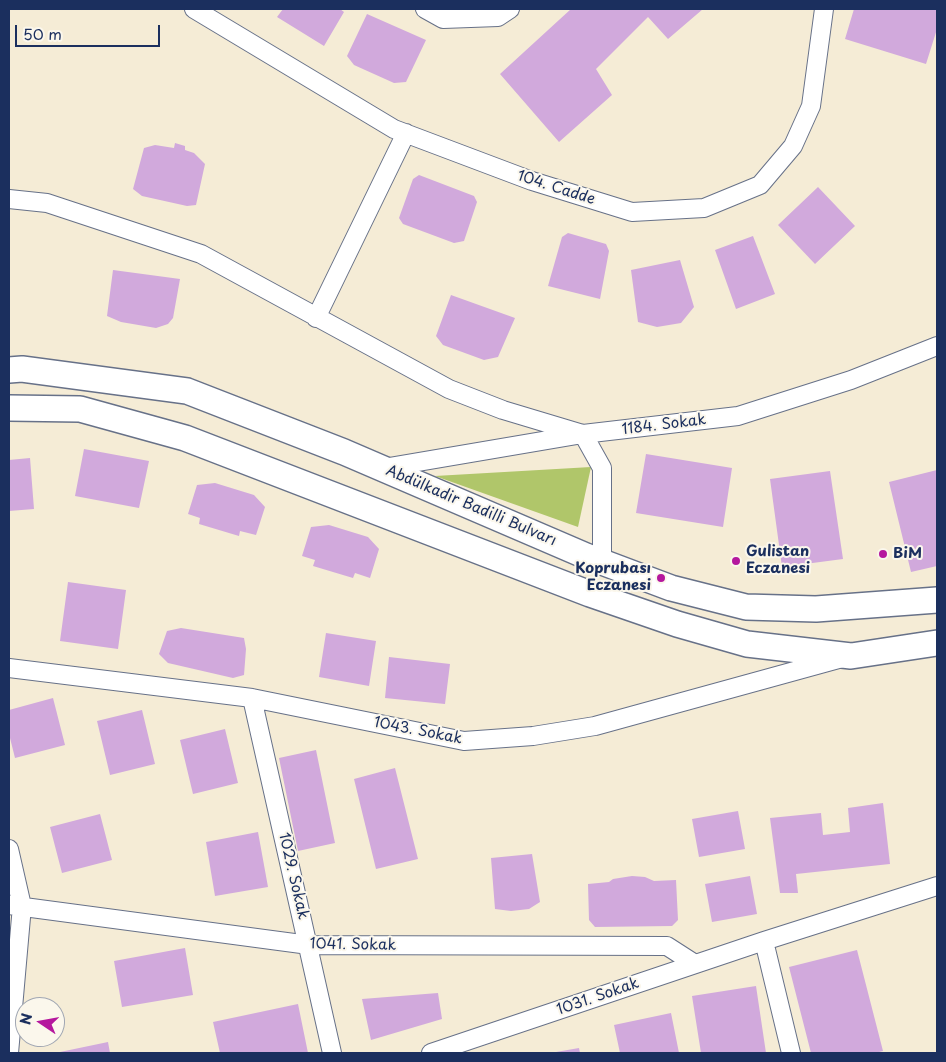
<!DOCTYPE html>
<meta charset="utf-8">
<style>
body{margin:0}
#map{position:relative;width:946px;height:1062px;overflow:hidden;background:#f5ecd6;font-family:"Playpen Sans",sans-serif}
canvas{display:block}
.frame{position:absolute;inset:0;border:10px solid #1b2f5e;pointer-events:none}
.north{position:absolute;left:15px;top:997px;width:50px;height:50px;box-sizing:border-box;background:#fbf7ec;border:1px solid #a1a7b3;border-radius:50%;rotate:282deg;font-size:14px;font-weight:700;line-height:20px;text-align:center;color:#1b2f5e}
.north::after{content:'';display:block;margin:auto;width:18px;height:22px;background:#b5179e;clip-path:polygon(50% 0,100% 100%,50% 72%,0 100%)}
.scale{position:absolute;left:15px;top:25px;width:145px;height:22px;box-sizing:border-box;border:2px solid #1b2f5e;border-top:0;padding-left:6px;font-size:15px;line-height:18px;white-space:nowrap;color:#1b2f5e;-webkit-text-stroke:4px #fbf7ec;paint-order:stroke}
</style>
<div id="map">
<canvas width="946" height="1062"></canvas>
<div class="frame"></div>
<div class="north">N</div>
<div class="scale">50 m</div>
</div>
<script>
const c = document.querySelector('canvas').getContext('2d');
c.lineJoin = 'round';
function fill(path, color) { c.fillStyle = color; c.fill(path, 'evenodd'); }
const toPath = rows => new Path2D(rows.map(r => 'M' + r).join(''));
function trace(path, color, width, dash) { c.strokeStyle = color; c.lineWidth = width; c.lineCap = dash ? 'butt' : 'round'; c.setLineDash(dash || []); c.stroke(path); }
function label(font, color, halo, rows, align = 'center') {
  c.font = font + ' "Playpen Sans",sans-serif'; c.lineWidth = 4; c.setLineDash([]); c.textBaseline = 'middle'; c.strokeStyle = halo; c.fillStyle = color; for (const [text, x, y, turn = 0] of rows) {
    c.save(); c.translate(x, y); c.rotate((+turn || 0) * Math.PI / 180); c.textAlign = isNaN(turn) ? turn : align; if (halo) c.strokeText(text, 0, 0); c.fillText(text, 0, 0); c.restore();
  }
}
fill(toPath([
 [591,467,578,527,435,476]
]), '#b0c66a');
fill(toPath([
 [283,9,340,9,344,12,324,46,277,17],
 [571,9,703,9,668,39,648,17,596,69,612,95,559,142,500,74],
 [854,9,937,9,937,29,926,64,845,39],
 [367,14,426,40,406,82,394,83,354,65,347,56],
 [175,143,185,146,185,150,194,153,205,164,196,205,187,206,142,196,133,189,144,148,155,145,174,148],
 [419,175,474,196,477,202,464,241,454,243,403,224,399,218,413,179],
 [818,187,855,226,815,264,778,225],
 [568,233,606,244,609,251,600,299,548,286,562,237],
 [753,236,775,294,736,309,715,250],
 [680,260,694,307,681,323,657,327,638,322,631,270],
 [113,270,180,279,173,318,168,324,156,328,121,322,107,316],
 [451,295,515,318,498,357,484,360,443,345,436,336],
 [84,449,149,461,139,508,75,496],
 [646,454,732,468,723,527,636,513],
 [30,458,34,509,9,511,9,460],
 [937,470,937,566,911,572,889,482],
 [830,471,843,559,782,567,770,479],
 [215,483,254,495,265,507,256,535,240,531,239,536,199,524,200,518,188,514,197,485],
 [329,525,368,537,379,549,370,578,355,573,353,578,313,566,315,560,302,556,311,527],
 [68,582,126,590,118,649,60,641],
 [181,628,244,638,246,649,244,675,233,678,168,663,159,654,167,631],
 [326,633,376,641,369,686,319,677],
 [389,657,450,664,445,704,385,698],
 [53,698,65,745,15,758,9,734,9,710],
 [142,710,155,764,110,775,97,721],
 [225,729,238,783,193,794,180,740],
 [316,750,335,843,298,851,279,758],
 [395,768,418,859,376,869,354,779],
 [883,803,890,864,796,874,798,893,780,893,770,818,821,813,823,835,850,832,848,808],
 [738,811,745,849,699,857,692,819],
 [100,814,112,860,62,873,50,827],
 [258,832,268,887,215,896,206,842],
 [532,854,540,902,529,909,511,911,495,909,491,858],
 [632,876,645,877,654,881,676,880,678,920,672,926,595,927,589,920,588,884,609,882,613,879],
 [750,876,757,914,712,922,705,884],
 [185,948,193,995,122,1007,114,961],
 [857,950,883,1051,875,1053,811,1053,789,967],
 [756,986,766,1053,701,1053,692,996],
 [438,993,442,1019,371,1040,362,999],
 [298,1004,308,1053,220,1053,213,1022],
 [671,1013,679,1053,620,1053,614,1025],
 [108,1042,110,1053,60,1053,60,1052],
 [579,1048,580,1053,557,1053,556,1052]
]), '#d1a9dc');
const minor = toPath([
 [194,9,394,129,532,181,632,212,704,208,760,185,793,146,811,106,824,9],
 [425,9,443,19,498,17,510,9],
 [9,199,47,203,201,254,449,389,503,410,583,434,602,468,602,562],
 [316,318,406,133],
 [383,468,583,434,738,416,851,380,937,346],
 [9,668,252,698,464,741,533,736,595,726,842,658],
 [252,698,332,1053],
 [9,849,22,906,9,1053],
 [9,905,309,945,667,946,695,964],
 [764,941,791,1053],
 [431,1053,764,941,937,886]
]);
const secondary = toPath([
 [9,370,22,369,187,391,344,452,586,556,671,588,746,607,816,609,937,600],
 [9,408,80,409,185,438,590,594,677,624,747,644,851,656,937,643]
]);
trace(minor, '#677188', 20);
trace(secondary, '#677188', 28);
trace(minor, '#fff', 18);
trace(secondary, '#fff', 25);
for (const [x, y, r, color] of [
 [883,554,5,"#b5179e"],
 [736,561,5,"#b5179e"],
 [661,578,5,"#b5179e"]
]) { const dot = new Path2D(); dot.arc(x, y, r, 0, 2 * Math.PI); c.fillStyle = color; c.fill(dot); trace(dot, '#fbf7ec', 2); }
label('15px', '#1b2f5e', '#fbf7ec', [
 ["104. Cadde",556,188,18],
 ["1184. Sokak",664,425,-7],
 ["Abdülkadir Badilli Bulvarı",471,506,23],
 ["1043. Sokak",418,731,11],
 ["1029. Sokak",293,876,77],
 ["1041. Sokak",353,945,1],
 ["1031. Sokak",598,997,-19]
]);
label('bold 15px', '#1b2f5e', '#fbf7ec', [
 ["Gulistan",746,552],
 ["Eczanesi",746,569],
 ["BiM",893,554],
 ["Koprubası",651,569,"right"],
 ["Eczanesi",651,586,"right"]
], 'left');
</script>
